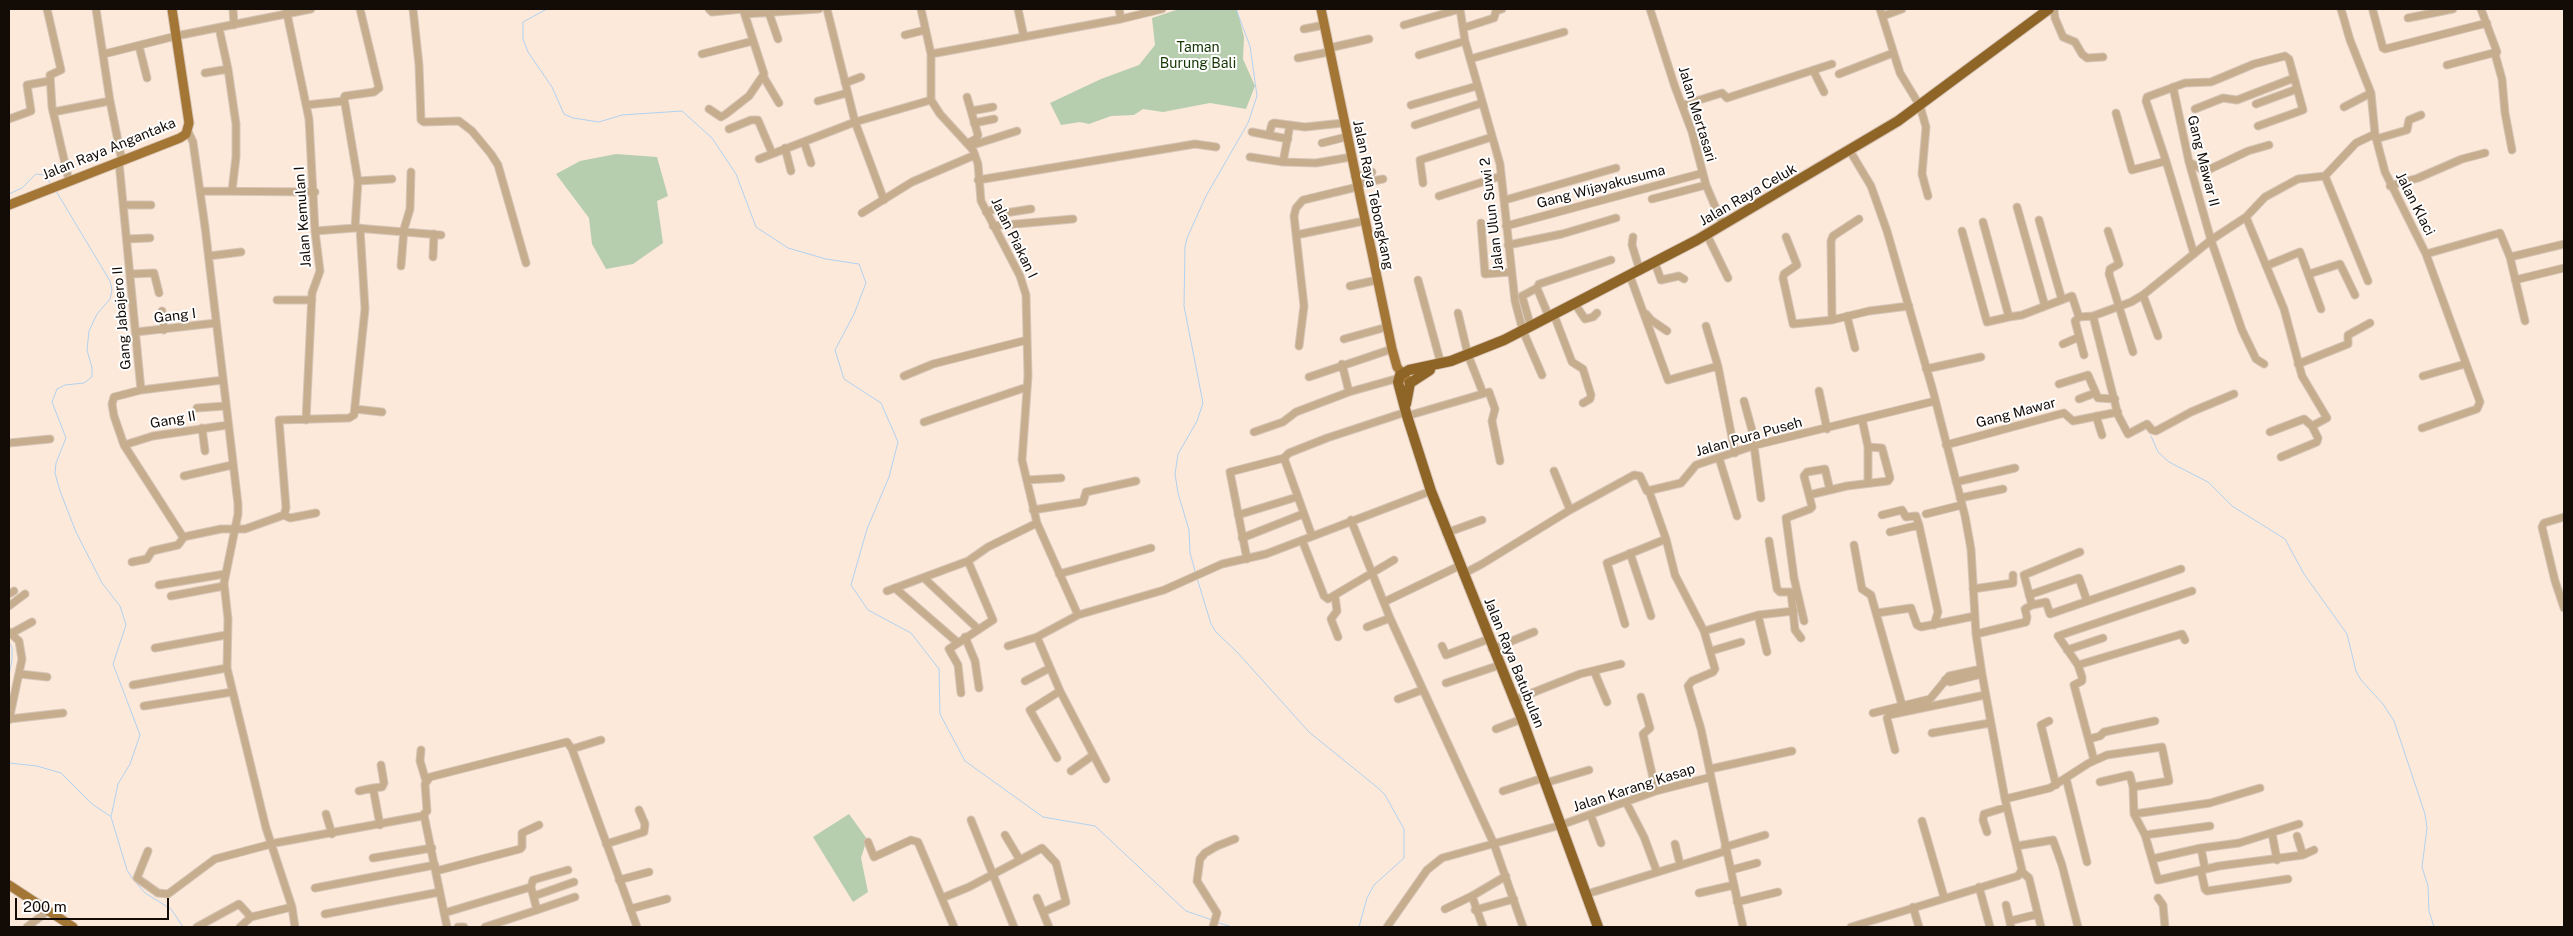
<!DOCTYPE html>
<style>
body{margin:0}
#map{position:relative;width:2573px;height:936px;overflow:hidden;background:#fce9da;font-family:"Public Sans",sans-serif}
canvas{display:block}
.frame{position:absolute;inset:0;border:10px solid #130b06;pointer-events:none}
.scale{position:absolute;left:15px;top:898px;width:154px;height:22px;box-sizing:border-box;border:2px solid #130b06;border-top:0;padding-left:6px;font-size:15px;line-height:18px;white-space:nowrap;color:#130b06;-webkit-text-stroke:4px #fff;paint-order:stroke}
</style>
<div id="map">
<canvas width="2573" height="936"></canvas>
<div class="frame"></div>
<div class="scale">200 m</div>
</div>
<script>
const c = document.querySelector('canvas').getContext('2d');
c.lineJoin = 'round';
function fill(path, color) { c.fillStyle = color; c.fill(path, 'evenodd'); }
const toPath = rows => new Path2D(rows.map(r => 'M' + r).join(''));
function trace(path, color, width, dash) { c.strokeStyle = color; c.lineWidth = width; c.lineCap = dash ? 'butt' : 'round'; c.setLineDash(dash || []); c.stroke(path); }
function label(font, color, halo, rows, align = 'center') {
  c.font = font + ' "Public Sans",sans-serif'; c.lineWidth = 4; c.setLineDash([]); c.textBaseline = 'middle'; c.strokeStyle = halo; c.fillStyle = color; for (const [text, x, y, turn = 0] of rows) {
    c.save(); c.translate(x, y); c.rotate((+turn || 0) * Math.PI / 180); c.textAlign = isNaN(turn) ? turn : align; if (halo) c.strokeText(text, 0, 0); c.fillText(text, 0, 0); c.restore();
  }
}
fill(toPath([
 [1179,9,1237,9,1244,37,1243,59,1255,86,1246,109,1210,103,1163,112,1143,109,1134,115,1111,116,1089,124,1080,122,1061,125,1050,103,1101,79,1139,65,1155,45,1152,18],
 [616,154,657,157,668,196,657,201,663,243,633,264,606,269,592,244,589,218,556,174,580,161],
 [849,814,867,839,861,858,868,892,853,902,813,837]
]), '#b6cead');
trace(toPath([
 [547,9,523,22,523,39,528,52,552,87,564,114,573,118,599,122,622,115,682,111,712,138,736,174,756,227,788,248,826,259,859,264,866,283,854,314,835,350,844,379,881,403,898,442,889,477,867,529,851,585,868,610,911,633,939,669,940,714,965,761,1043,817,1095,826,1186,911,1212,920],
 [56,191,110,281,112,290,110,299,97,314,89,331,87,350,92,368,92,377,84,383,65,385,57,389,52,402,66,438,56,463,55,473,60,491,76,532,102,583,120,606,126,625,113,664,140,735,130,764,118,784,111,817,127,870,132,878,145,893,171,909,183,927],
 [9,194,22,188,36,174,44,175,51,184],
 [2151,436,2158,452,2169,462,2208,482,2232,506,2285,539,2304,574,2347,634,2356,671,2361,680,2383,704,2394,721,2425,814,2427,828,2422,867,2428,886,2429,911,2434,927],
 [1196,574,1190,553,1189,530,1178,493,1175,474,1178,454,1197,421,1203,403,1184,306,1185,247,1187,238,1206,196,1248,123,1257,96,1250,46,1236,9],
 [1197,578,1211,624,1216,632,1237,652,1309,732,1378,788,1385,795,1404,829,1404,858,1374,885,1367,898,1359,927],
 [9,642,12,648,12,660,9,676],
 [9,763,37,766,61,773,92,804,110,816],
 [1219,923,1232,927]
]), '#b0d1f0', 1);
const minor = toPath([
 [47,9,61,70,50,75,52,107,69,181],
 [96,9,110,101,122,161],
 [233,9,234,25],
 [286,9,309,119,315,231,320,271,312,293,306,420],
 [413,9,419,65,421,120,424,122,459,121,472,131,491,154,498,165,526,263],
 [709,9,712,12,743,9],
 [827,9,855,122,884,200],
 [921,9,931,54,931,100,940,114,973,150,978,164,981,201,1020,276,1026,295,1028,376,1022,460,1037,523,1078,615],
 [1018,9,1024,37],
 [1119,9,1121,19],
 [1460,9,1465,41,1500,164,1515,301,1523,331,1542,375],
 [1650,9,1675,87,1692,132,1706,185,1723,225],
 [1880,9,1900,73,1920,106,1926,127,1922,174,1928,196],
 [2054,9,2055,18,2063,37,2075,42,2082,54,2087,58,2103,57],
 [2341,9,2350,40,2371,93,2375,134,2385,172,2426,254,2480,402,2477,409,2422,428],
 [2373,11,2383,48,2385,49,2487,23],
 [769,13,778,39],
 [745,14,819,9],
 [1883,16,1902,9],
 [2408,18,2453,9],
 [1404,25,1460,9],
 [219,28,228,69,236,124,236,157,232,191],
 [1463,28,1494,18,1496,11,1502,9],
 [1304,29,1324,25],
 [905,35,925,30],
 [139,46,147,78],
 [1329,48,1369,39],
 [104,54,176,36,311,9],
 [702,54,753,41],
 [931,54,1121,19,1162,9],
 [2495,54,2502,79,2505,113,2512,150],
 [1419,55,1465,41],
 [1298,58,1329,52],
 [1470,59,1564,32],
 [2447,65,2497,52,2481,9],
 [1813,70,1824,92],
 [205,73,228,69],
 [1839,74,1893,53],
 [763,76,779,103],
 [845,83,861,77],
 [2173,87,2189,162,2211,240,2242,330,2256,359,2264,364],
 [967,97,978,135,976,139,968,143],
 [818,101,847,93],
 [2256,104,2297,89],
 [306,105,344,101],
 [1411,105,1477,86],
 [1683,105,1722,93,1727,98,1832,64],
 [2344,107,2371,93],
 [709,109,721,117,726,114,749,96,764,74,743,9],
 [2195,109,2223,98,2237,100,2294,78],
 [971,111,993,107],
 [53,112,110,101],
 [2116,113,2132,170,2166,161,2194,254],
 [9,119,31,111,27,85,49,81],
 [974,123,994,119],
 [1415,125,1482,103],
 [187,129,193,142,205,227,238,504,238,514,224,583,228,619,227,668,266,828,292,907,295,927],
 [729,129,751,120,758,120,772,153],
 [1252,132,1288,139],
 [1269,135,1272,124,1274,123,1305,127,1343,123],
 [2376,139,2407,130,2409,120,2421,115],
 [804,142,811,163],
 [1322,143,1346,137],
 [970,146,1017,131],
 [785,148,791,171],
 [1850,151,1871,186,1887,231,1933,391,1965,516,1971,549,1976,634,1982,674,2005,799,2022,870,2018,876,1851,927],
 [1250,157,1283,162,1316,163,1351,157],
 [759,159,855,122,931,100],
 [2166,161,2146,101,2147,97,2185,83,2211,82,2254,64,2285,56,2289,59,2303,110,2258,126],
 [119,162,141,390,223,380],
 [1283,162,1290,125],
 [2189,162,2203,170,2208,170,2248,151,2269,145],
 [2325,176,2368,281],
 [1355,177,1372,172],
 [978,180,1195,144,1216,147],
 [358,181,392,179],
 [1423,183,1420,160,1492,137],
 [1357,184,1383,179],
 [2390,186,2418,178,2462,159,2485,153],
 [200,191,315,192],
 [1439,196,1501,176],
 [1652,199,1706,185],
 [1505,200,1616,168],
 [123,205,151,205],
 [2017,207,2045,306],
 [986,212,999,208,1005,213,1031,209],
 [862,213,912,182,975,155],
 [2246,217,2284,309,2302,376,2327,418,2312,426,2318,438,2317,442,2281,457],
 [2039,220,2062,300],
 [1983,222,2009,317,2022,315,2072,296,2079,317,2093,316,2131,302,2143,295,2211,240,2246,217,2265,197,2298,179,2325,176,2356,143,2375,134],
 [1481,223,1485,274,1511,272],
 [993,226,1073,219],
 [1506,226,1703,173],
 [356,228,441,235],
 [315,231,355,228,358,181,344,98,345,96,374,92,379,88,360,9],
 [1962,231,1987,322,2009,317],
 [2108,231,2119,264,2110,269,2109,274,2133,352],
 [1296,235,1364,221],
 [1707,235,1728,278],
 [1633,237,1632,245,1640,271],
 [1786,237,1797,265,1784,274,1783,278,1793,324,1832,320,1869,311,1909,306],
 [127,239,150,238],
 [1508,245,1562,234,1616,218],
 [2426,254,2500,233,2510,257,2525,321],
 [209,256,241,252],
 [433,257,434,234],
 [2510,257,2564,244],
 [1655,263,1661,280,1679,276,1684,279],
 [401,266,404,229,410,209,411,172],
 [2266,266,2300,252,2321,309],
 [131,274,154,273,159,293],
 [2309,274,2340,264,2355,295],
 [1630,276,1668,380,1718,366,1735,453],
 [1418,280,1441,364],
 [2515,280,2564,268],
 [1350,286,1377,280],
 [2143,295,2158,336],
 [277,300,312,300],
 [1577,307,1585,319,1593,317,1597,313],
 [162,311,164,330],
 [1458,313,1468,355,1483,393],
 [1646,314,1651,320,1667,331],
 [1554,315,1572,362,1583,369,1591,395,1590,399,1583,403],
 [1847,316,1855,348],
 [2093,316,2118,415,2128,434,2147,424,2152,430,2156,431,2191,412,2234,394],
 [1549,317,1537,288,1539,284,1611,260],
 [2079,317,2075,321,2084,355],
 [1832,320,1831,241,1833,236,1859,219],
 [1706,326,1718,366],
 [1531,327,1522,296,1537,288],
 [136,332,216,323],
 [1344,339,1387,327],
 [2063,344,2079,337],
 [1299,346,1304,306,1294,216,1296,208,1303,200,1357,187],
 [1342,364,1349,392],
 [2298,364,2348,344,2348,335,2370,323],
 [1926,369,1981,357],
 [904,376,933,364,1027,340],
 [2423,376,2465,364],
 [1309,377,1392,349],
 [2059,384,2088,375,2098,398,2115,399],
 [141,390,114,397,112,404,114,416,124,445,183,537,221,529,245,529,284,515,286,508,279,420,349,418,354,415,365,309,360,228],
 [1819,391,1827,429],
 [2079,399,2095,393],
 [1744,401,1756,445],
 [197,408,225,406],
 [355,409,382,412],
 [1407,416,1489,392,1495,409,1492,421,1500,461],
 [2096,416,2102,435],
 [1862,419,1868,447,1868,483],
 [924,422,1027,387],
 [202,428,205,451],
 [1254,432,1283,422,1296,412,1349,392,1399,378],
 [2270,432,2304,419,2312,426],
 [9,443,50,439],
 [124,445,153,436,228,425],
 [1946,445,2064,413,2073,421,2118,412],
 [1754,446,1761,498],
 [1284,458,1312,536],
 [1719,458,1737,516],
 [1554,471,1570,510],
 [184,476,232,465],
 [1027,480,1061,478],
 [1956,482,2015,468],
 [1649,491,1666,539,1675,575,1704,631,1715,669,1713,672,1692,681,1688,686,1701,729,1711,777],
 [1809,495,1804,476,1807,472,1825,469,1830,490],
 [1960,498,2003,489],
 [1033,510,1083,502,1086,492,1136,481],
 [1926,514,1962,505],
 [284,515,290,518,316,513],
 [1238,515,1297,497],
 [1882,515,1902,510,1906,517,1916,516,1919,525],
 [2564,517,2544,523,2542,527,2555,581,2564,608],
 [1351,520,1390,618,1494,844,1523,927],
 [1890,532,1919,525,1938,612,1934,625],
 [1446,533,1482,520],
 [1242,538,1303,514],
 [1302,540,1324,596,1328,599,1394,560],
 [1769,541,1777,589,1780,592,1791,592,1795,630,1801,638],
 [1854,545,1862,589,1871,595,1902,705],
 [1630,553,1651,616],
 [1247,559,1230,472,1284,458,1289,453,1327,438,1406,412],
 [132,562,147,559,152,551,178,545,184,537],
 [1059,574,1151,548],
 [1463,574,1482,564,1570,510,1634,475,1640,476,1647,491,1681,483,1696,465,1756,445,1935,401],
 [924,578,978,629],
 [159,585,225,574],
 [895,588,957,642],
 [1973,589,2013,583,2013,575],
 [887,591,968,561,988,547,1037,523],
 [9,594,14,591],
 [2029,595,2079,578,2086,598],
 [171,596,224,586],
 [1335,596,1337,611,1331,619,1338,637],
 [1384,602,1459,566],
 [2032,605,2024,575,2080,552],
 [9,606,25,594],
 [1877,613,1911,608,1917,625,1921,627,1975,616],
 [1758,615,1767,652],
 [1804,621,1794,578,1786,518,1810,509,1812,507,1809,495,1847,486,1888,481,1890,478,1882,448,1868,447],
 [1625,624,1607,563,1666,539],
 [1367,627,1390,618],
 [1704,631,1758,615,1794,611],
 [9,632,19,641,22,659,9,720],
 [12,633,32,622],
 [1976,634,2026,622,2027,617,2025,609,2032,605,2046,602,2050,614,2181,569],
 [965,637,975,661,979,688],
 [1037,637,1060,691,1106,779],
 [1008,646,1037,637,1078,615,1164,590,1222,564,1266,554,1431,491],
 [1442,646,1446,655,1489,639],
 [155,648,226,635],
 [1492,649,1534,632],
 [2067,650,2103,638],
 [1711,651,1741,642],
 [2078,665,2182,634,2185,640],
 [1594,671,1607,702],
 [20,674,47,677],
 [1945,680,1950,682,1982,674],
 [1025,681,1050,668],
 [1446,683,1500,665],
 [133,685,227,668],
 [961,693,958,665,949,649,993,620,968,561],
 [1641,697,1650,728,1643,734,1656,791],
 [1398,699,1422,690],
 [1514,700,1580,674,1621,664],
 [144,706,232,692],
 [1873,713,1930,699,1949,676,1981,669],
 [9,719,63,713],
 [2049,721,2041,725,2056,785],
 [1496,729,1522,719],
 [1932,733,1990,723],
 [2089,739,2100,736,2104,732,2155,721],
 [572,749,601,740],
 [421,750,420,761,426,781],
 [1895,750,1887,718,1889,715,1985,695],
 [1057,758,1030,710,1060,691],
 [2094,760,2074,685,2082,681,2082,677,2078,665,2058,636,2192,591],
 [1710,769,1792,751],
 [1071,771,1092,756],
 [2066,778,2087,862],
 [2100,782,2130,775,2133,787,2134,814,2145,835,2158,880,2219,866,2303,855,2314,850],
 [1545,783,1589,770],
 [359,791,373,788],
 [1503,791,1543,778],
 [2005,799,2050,788,2089,763,2107,755,2162,747,2169,781,2133,787],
 [1626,802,1644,837,1657,872],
 [326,814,332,834],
 [2134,814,2210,803,2260,788],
 [424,815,447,927],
 [1591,816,1601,843],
 [971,820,1014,927],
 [1922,821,1944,897],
 [380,825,373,788,382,787,384,783,381,765],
 [1987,832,1983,820,1984,814,2007,807],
 [2272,833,2277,860],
 [2145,835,2210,826],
 [2297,836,2303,855],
 [868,842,874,857,911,840,918,842,954,927],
 [606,844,644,832,645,824,639,810],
 [1675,844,1680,864],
 [2017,846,2053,840,2062,865,2078,927],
 [1725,847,1765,835],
 [148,851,137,878,158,893,168,894,215,859,275,843,422,816,427,811,425,784,430,777,567,742,572,749,637,927],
 [373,858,432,848],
 [2152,859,2201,848],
 [1020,860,1042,848,1056,863,1066,902,1043,912],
 [2205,869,2201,848,2239,843,2299,824],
 [1731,870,1757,863],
 [436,871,520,849,522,847,522,833,539,825],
 [2201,871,2205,889,2207,891,2288,879],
 [2022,872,2029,878,2041,927],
 [619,880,649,872],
 [531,887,533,880,568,870],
 [1979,887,1990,927],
 [315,888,435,865],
 [1699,893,1734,885],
 [1587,894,1726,851],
 [534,896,574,882],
 [942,898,969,887,1020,860,1005,835],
 [1037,898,1049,927],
 [2158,898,2163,905,2165,927],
 [1737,902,1778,892],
 [2006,905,2011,927],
 [1913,907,1919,927],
 [630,909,667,899],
 [1445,909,1472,896],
 [1475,910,1514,899],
 [444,913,531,887,537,910,575,897],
 [325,914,440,892],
 [2010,921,2038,914],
 [27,927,48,911],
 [197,927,239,904,251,917],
 [240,927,251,917,292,907],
 [458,927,464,927],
 [485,927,537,910],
 [1213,927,1217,913,1197,881,1200,859,1205,853,1217,846,1235,839],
 [1387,927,1427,870,1442,858,1561,825,1656,791,1711,777,1743,927],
 [1483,927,1472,896,1506,876]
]);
const major = toPath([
 [1321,9,1392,349,1397,367,1410,383],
 [9,205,180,138,186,134,189,123,172,9],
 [9,885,73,927]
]);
const highway = toPath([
 [1406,404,1410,383,1430,370],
 [1598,927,1522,719,1431,491,1407,416,1398,382,1400,375,1409,370,1451,361,1504,340,1697,240,1898,121,2049,9]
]);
trace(minor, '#d7c5b8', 9);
trace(major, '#d7c5b8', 11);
trace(highway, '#d7c5b8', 12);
trace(minor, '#c6ad8d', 7);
trace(major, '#a37635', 9);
trace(highway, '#8e6527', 10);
label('14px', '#143603', '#fff', [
 ["Taman",1198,48],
 ["Burung Bali",1198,64]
]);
label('14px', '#130b06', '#fff', [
 ["Jalan Mertasari",1697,114,73],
 ["Jalan Raya Angantaka",109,149,-22],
 ["Gang Mawar II",2203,161,76],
 ["Gang Wijayakusuma",1601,187,-15],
 ["Jalan Raya Tebongkang",1373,195,78],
 ["Jalan Raya Celuk",1748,195,-30],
 ["Jalan Klaci",2415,204,63],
 ["Jalan Ulun Suwi 2",1492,214,-97],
 ["Jalan Kemulan I",303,217,-94],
 ["Jalan Piakan I",1014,238,64],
 ["Gang I",175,316,-7],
 ["Gang Jabajero II",122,318,-95],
 ["Gang Mawar",2016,413,-15],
 ["Gang II",173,420,-10],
 ["Jalan Pura Puseh",1749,437,-16],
 ["Jalan Raya Batubulan",1514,663,68],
 ["Jalan Karang Kasap",1634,788,-18]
]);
</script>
